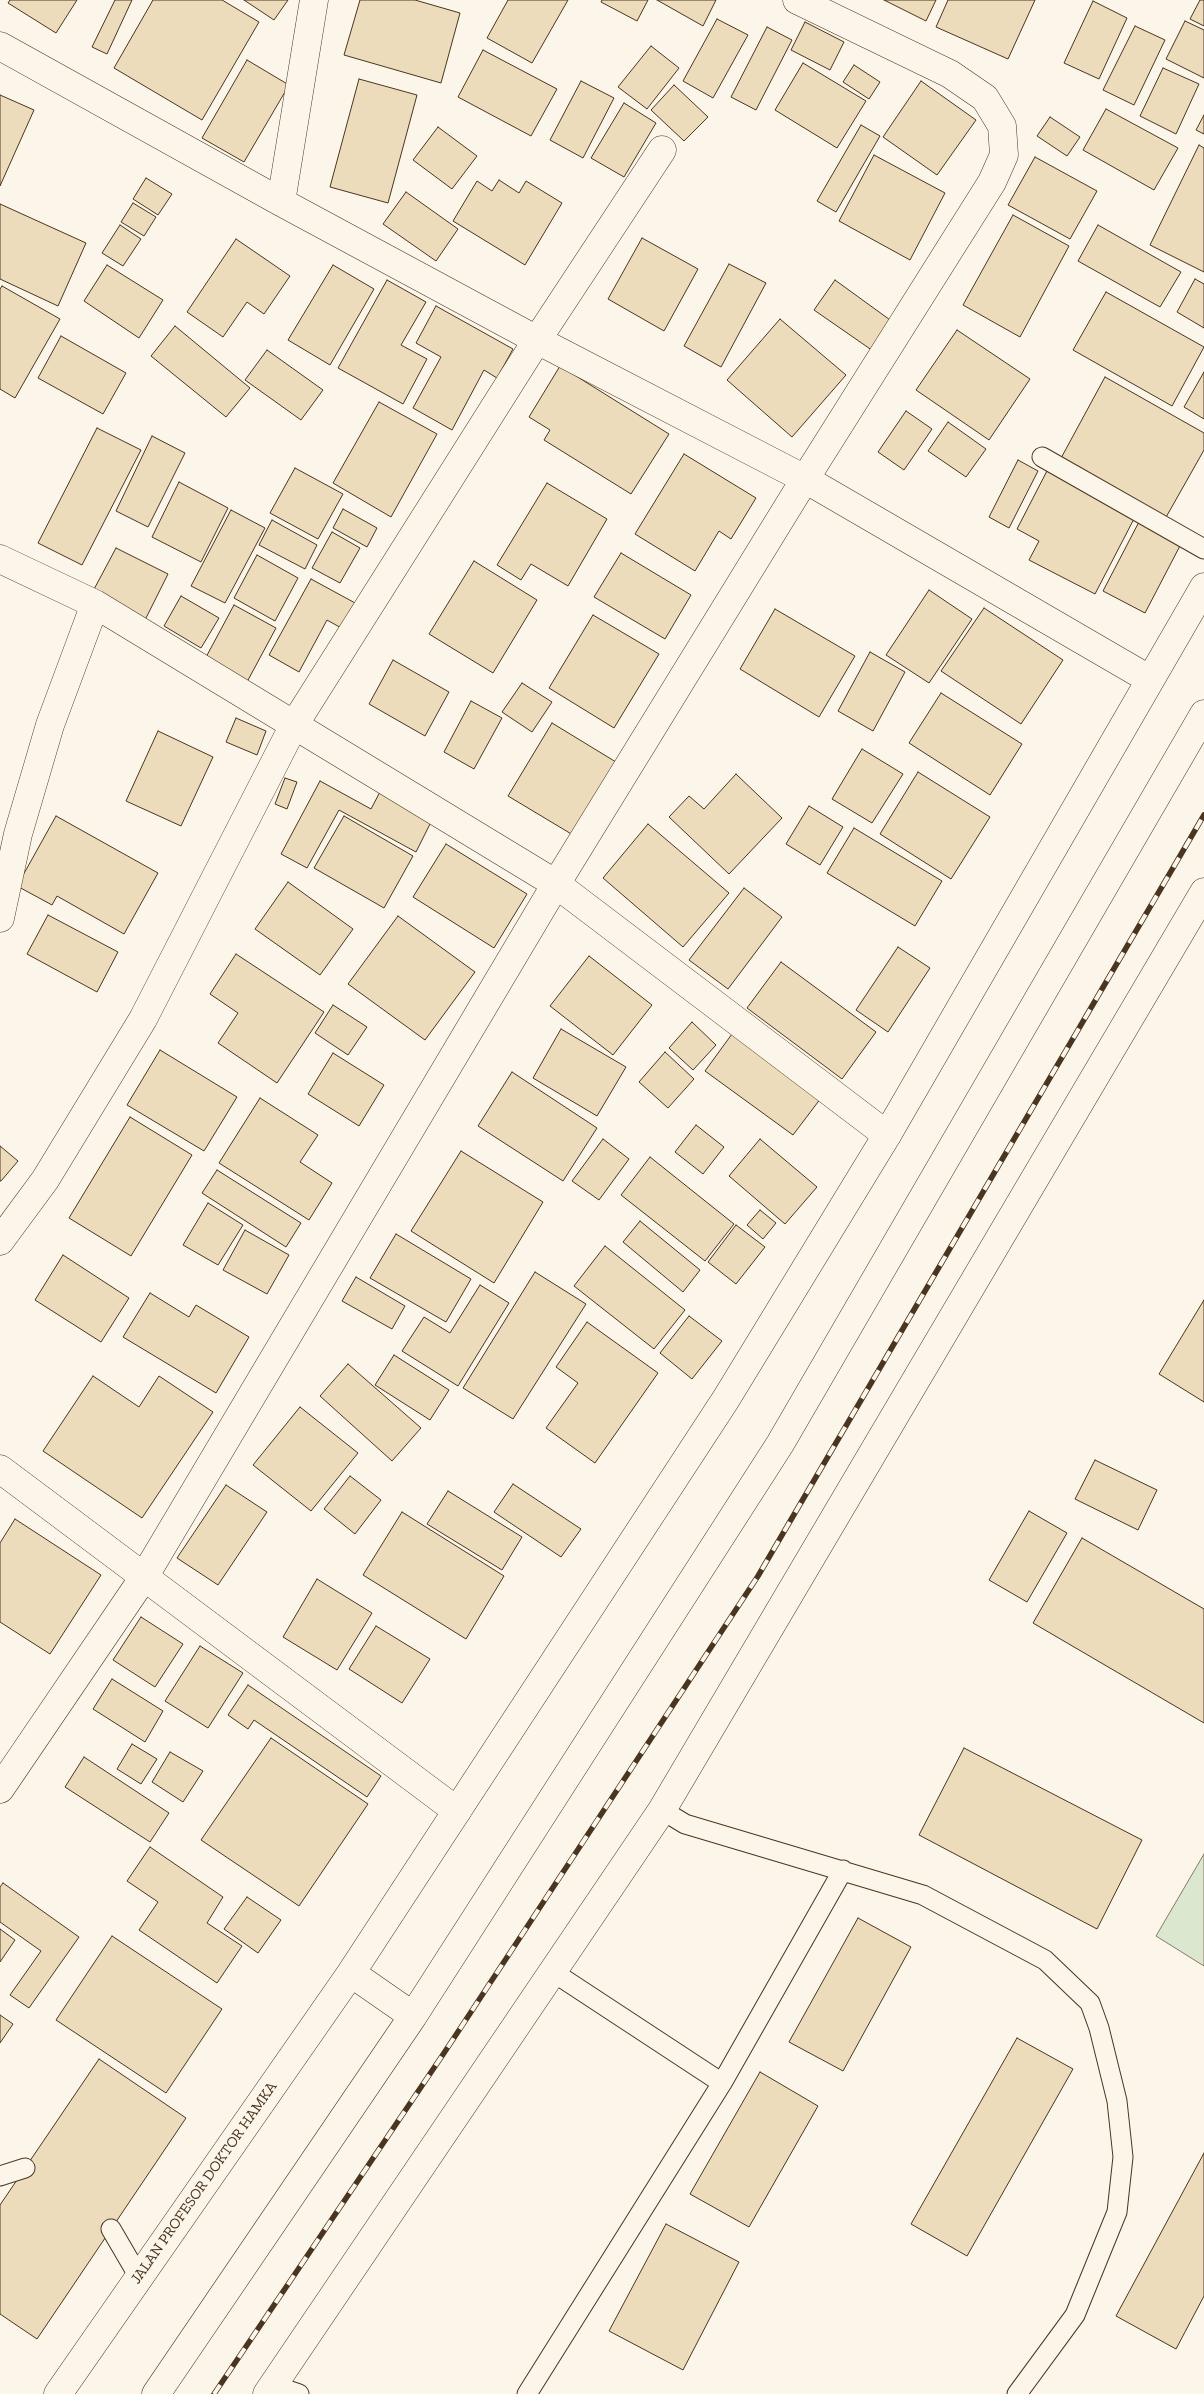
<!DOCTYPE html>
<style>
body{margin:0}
canvas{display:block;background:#fbf6e9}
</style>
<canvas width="1204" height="2394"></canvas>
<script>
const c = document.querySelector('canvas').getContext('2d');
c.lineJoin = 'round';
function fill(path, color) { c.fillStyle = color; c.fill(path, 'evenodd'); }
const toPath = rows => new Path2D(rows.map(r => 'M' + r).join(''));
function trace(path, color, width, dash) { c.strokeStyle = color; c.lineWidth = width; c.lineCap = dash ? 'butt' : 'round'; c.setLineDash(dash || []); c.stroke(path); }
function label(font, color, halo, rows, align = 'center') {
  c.font = font + ' "Zilla Slab",serif'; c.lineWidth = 4; c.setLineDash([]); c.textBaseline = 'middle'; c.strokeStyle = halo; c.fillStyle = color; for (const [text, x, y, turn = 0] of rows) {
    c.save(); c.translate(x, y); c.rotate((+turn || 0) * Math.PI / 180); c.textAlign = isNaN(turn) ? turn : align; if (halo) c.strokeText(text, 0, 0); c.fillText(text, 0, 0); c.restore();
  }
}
const green = toPath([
 [1204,1854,1204,1966,1156,1936,1204,1854]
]);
fill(green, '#dce7d0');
trace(green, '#887966', 1);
const building = toPath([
 [10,0,77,0,56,33,8,3,10,0],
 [115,0,132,0,107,54,92,47,115,0],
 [153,0,222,0,259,22,202,120,114,68,153,0],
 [244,0,288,0,274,20,244,0],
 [360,0,415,0,460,13,441,83,344,55,360,0],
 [508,0,568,0,532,63,487,38,508,0],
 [602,0,648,0,637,21,601,2,602,0],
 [657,0,716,0,703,26,657,0],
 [884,0,936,0,926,21,884,0],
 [948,0,1035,0,1008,59,936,27,948,0],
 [1200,0,1204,0,1204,26,1190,19,1200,0],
 [1093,1,1127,18,1099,79,1064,63,1093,1],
 [717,19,748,35,713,98,683,81,717,19],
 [1185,21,1204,30,1204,78,1166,59,1185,21],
 [805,22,844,42,830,70,791,50,805,22],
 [1135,26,1165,40,1134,105,1103,90,1135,26],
 [767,27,792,40,756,110,731,97,767,27],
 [651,46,679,68,647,109,618,87,651,46],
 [483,50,557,89,531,136,458,97,483,50],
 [247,60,289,85,244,162,202,138,247,60],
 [803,63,866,101,837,148,775,110,803,63],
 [854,65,880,82,869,99,843,82,854,65],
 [1163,68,1199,84,1176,134,1140,116,1163,68],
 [359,79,417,95,388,203,330,187,359,79],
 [581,81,614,98,583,158,550,140,581,81],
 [921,81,976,120,937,175,883,137,921,81],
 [674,85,708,117,684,141,651,110,674,85],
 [0,95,34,110,0,186,0,95],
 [624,103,656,123,624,177,591,158,624,103],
 [1106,109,1178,148,1154,190,1083,150,1106,109],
 [1204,115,1204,134,1196,130,1204,115],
 [1050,117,1080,137,1067,156,1037,136,1050,117],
 [861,125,880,136,836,212,817,201,861,125],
 [438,127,477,156,452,189,413,160,438,127],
 [1199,145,1204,148,1204,272,1150,245,1199,145],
 [874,155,945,193,910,260,839,221,874,155],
 [1035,157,1097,191,1070,239,1008,205,1035,157],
 [146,178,172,194,158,215,133,199,146,178],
 [499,180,519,193,526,181,562,203,525,265,453,221,477,181,492,191,499,180],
 [406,192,458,229,436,261,383,224,406,192],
 [133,203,156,217,144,236,121,222,133,203],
 [0,204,86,243,58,306,0,279,0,204],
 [1013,215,1069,246,1020,337,963,305,1013,215],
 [120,225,141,239,123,266,102,253,120,225],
 [1098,225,1181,272,1160,307,1078,261,1098,225],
 [642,238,698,269,664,331,608,299,642,238],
 [236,239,290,276,264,314,247,302,223,337,187,312,236,239],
 [729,264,766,283,721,367,684,346,729,264],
 [107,265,163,300,139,338,84,301,107,265],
 [333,265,374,289,330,365,288,340,333,265],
 [1195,279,1204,284,1204,328,1177,312,1195,279],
 [387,280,426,302,401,345,427,359,403,404,338,368,387,280],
 [835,280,897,325,876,353,814,310,835,280],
 [2,286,60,319,15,398,0,389,0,289,2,286],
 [1106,292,1204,347,1172,406,1073,350,1106,292],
 [436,306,513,349,497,378,484,370,452,430,413,408,441,357,416,343,436,306],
 [780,319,846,375,792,437,727,380,780,319],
 [175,326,250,388,226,417,151,356,175,326],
 [957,330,1030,379,989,440,916,390,957,330],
 [61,336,126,373,103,414,38,378,61,336],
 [267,350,323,390,301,420,245,380,267,350],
 [560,366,669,434,631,494,544,440,550,430,529,417,560,366],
 [1204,372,1204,419,1184,407,1204,372],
 [1105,377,1204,433,1204,450,1165,519,1060,460,1105,377],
 [379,402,437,434,391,517,333,483,379,402],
 [906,411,932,429,904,470,878,452,906,411],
 [948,422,986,449,966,477,928,451,948,422],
 [97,428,141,450,82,565,38,543,97,428],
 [152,436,185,453,148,527,116,511,152,436],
 [684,454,756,498,731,539,719,531,695,571,635,534,684,454],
 [1018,460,1038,471,1009,528,989,517,1018,460],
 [295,468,343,494,318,539,270,513,295,468],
 [1048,469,1136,515,1095,594,1029,560,1039,541,1017,529,1048,469],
 [179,482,228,508,201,562,152,537,179,482],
 [547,483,607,519,568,586,531,564,521,580,497,565,547,483],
 [343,509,377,528,367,547,333,528,343,509],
 [231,510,265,528,225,603,191,586,231,510],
 [272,520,317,545,305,569,259,545,272,520],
 [1140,520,1182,542,1145,613,1103,591,1140,520],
 [332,532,360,548,340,583,312,568,332,532],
 [116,548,168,574,145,620,92,593,116,548],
 [621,553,691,595,665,639,594,597,621,553],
 [257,555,298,578,275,621,234,598,257,555],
 [474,561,537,600,493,673,429,634,474,561],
 [311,579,357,604,343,629,327,620,299,672,269,655,311,579],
 [929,590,972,619,929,683,886,655,929,590],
 [181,596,219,618,201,648,164,626,181,596],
 [234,605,276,628,247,682,205,659,234,605],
 [984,608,1063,660,1021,724,941,671,984,608],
 [775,609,855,656,819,717,740,669,775,609],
 [593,615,659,654,614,728,549,688,593,615],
 [870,652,905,672,873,731,838,711,870,652],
 [393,660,449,692,425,736,369,704,393,660],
 [522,683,552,702,532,732,502,712,522,683],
 [941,693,1022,744,990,795,909,743,941,693],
 [471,701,502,718,474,769,444,752,471,701],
 [236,718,266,731,257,755,226,742,236,718],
 [552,723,616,762,573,835,508,796,552,723],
 [158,731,213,757,181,826,126,801,158,731],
 [862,749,903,774,872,823,832,799,862,749],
 [918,772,990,817,951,879,880,834,918,772],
 [736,774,782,818,729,874,669,817,689,796,704,809,736,774],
 [285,778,297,782,287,809,275,804,285,778],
 [320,781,371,809,382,788,434,816,416,852,339,810,307,868,281,854,320,781],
 [809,806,843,827,820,865,786,844,809,806],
 [56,816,158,873,124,934,57,896,52,905,17,886,56,816],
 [344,816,413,856,384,908,314,868,344,816],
 [648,824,729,893,683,947,603,878,648,824],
 [854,828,942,881,915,926,827,873,854,828],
 [446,844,527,894,494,948,413,897,446,844],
 [288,882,353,929,320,975,255,929,288,882],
 [744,888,782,917,728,989,689,960,744,888],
 [48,915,118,952,97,992,27,954,48,915],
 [398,916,475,972,425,1040,348,984,398,916],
 [898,947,930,968,888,1032,856,1010,898,947],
 [236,954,324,1012,277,1083,218,1043,238,1013,210,994,236,954],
 [589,956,652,1005,613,1055,550,1006,589,956],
 [781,962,876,1032,842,1079,747,1008,781,962],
 [333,1005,367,1027,348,1055,315,1033,333,1005],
 [692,1022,716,1045,693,1070,669,1048,692,1022],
 [561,1029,626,1067,597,1116,533,1078,561,1029],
 [732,1034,821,1098,793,1135,705,1071,732,1034],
 [160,1050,237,1097,204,1151,127,1105,160,1050],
 [665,1052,694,1079,668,1108,639,1082,665,1052],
 [333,1053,384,1085,359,1126,308,1094,333,1053],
 [512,1072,597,1128,563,1181,478,1126,512,1072],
 [260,1098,318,1135,300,1162,332,1183,309,1220,219,1163,260,1098],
 [130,1117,192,1155,131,1256,69,1218,130,1117],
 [696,1125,724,1147,703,1174,675,1152,696,1125],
 [603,1139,629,1159,599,1200,572,1181,603,1139],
 [760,1139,817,1187,785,1224,729,1176,760,1139],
 [0,1146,18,1161,1,1181,0,1181,0,1146],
 [461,1151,543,1202,494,1283,411,1231,461,1151],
 [650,1157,734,1224,705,1261,621,1195,650,1157],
 [217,1170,301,1223,286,1247,202,1193,217,1170],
 [208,1203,243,1225,218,1265,183,1245,208,1203],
 [760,1210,776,1223,763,1239,747,1225,760,1210],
 [640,1221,700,1270,683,1292,623,1242,640,1221],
 [736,1225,765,1247,736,1284,708,1262,736,1225],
 [245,1230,289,1255,267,1294,223,1270,245,1230],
 [396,1234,471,1279,446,1322,370,1278,396,1234],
 [605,1246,685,1310,654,1349,574,1286,605,1246],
 [63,1255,129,1298,101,1342,35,1300,63,1255],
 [535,1272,586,1304,513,1419,463,1388,535,1272],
 [356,1277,405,1306,392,1329,342,1301,356,1277],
 [480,1285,509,1303,458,1386,402,1351,424,1317,450,1333,480,1285],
 [150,1293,189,1317,196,1305,249,1337,216,1393,123,1337,150,1293],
 [1204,1300,1204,1402,1159,1374,1204,1300],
 [689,1316,722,1341,692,1379,660,1353,689,1316],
 [587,1322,658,1373,595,1463,546,1428,578,1383,556,1367,587,1322],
 [394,1355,449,1390,430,1420,375,1385,394,1355],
 [348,1364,421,1428,392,1461,320,1396,348,1364],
 [93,1376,139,1407,159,1376,213,1412,142,1518,43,1451,93,1376],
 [300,1407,358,1453,311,1511,253,1465,300,1407],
 [1095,1460,1157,1490,1138,1530,1075,1499,1095,1460],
 [350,1476,381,1500,355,1534,324,1509,350,1476],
 [513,1484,581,1529,561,1557,494,1512,513,1484],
 [226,1485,267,1512,218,1585,177,1558,226,1485],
 [448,1491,522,1537,502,1570,427,1524,448,1491],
 [1029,1511,1067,1533,1027,1602,989,1580,1029,1511],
 [402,1512,504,1576,466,1639,363,1575,402,1512],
 [15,1519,101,1575,50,1654,0,1622,0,1543,15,1519],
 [1082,1538,1204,1609,1204,1723,1033,1623,1082,1538],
 [317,1579,372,1613,337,1670,283,1637,317,1579],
 [141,1617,183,1644,155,1687,113,1660,141,1617],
 [376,1626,430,1659,402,1703,349,1669,376,1626],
 [200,1646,243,1673,208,1728,165,1701,200,1646],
 [112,1679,163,1711,145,1742,93,1709,112,1679],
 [248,1685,381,1776,367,1797,254,1720,248,1729,228,1715,248,1685],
 [271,1738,368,1804,299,1906,201,1840,271,1738],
 [132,1744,157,1759,141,1784,117,1769,132,1744],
 [964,1748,1142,1840,1097,1929,919,1835,964,1748],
 [170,1752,203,1771,183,1802,152,1782,170,1752],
 [84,1757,169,1813,150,1842,65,1787,84,1757],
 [150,1847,223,1897,207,1923,242,1946,217,1983,139,1930,158,1902,127,1881,150,1847],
 [3,1883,79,1937,29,2008,10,1995,41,1951,0,1922,0,1887,3,1883],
 [247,1897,281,1920,258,1953,224,1929,247,1897],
 [858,1918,911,1947,843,2071,789,2042,858,1918],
 [0,1929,15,1940,0,1962,0,1929],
 [112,1936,222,2009,166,2093,56,2020,112,1936],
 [0,2015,13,2024,0,2043,0,2015],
 [1017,2038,1073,2069,967,2256,911,2224,1017,2038],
 [99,2059,186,2118,37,2339,0,2314,0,2205,99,2059],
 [760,2072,818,2106,749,2227,690,2194,760,2072],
 [1204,2153,1204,2296,1176,2349,1116,2316,1204,2153],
 [666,2224,739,2262,683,2370,609,2331,666,2224]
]);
fill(building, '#ecdcbc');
trace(building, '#4a3520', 1);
const service = toPath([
 [1042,457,1204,549],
 [662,1810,685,1824,923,1895,1045,1960,1090,2003,1099,2028,1117,2101,1123,2157,1117,2212,1075,2315,1017,2394],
 [553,1972,722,2083],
 [0,2176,25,2168],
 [111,2229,139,2277],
 [273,2385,299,2394],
 [527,2394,722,2083,843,1870]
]);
const minor = toPath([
 [0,46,281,202,537,340,805,479,1149,679],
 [281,202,314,0],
 [0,559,95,604,556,884,887,1135],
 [0,918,18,834,50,725,95,604],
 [0,1241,45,1180,143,1019,294,725,537,340,662,150],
 [0,1469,457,1811],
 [0,1789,144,1577,556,884,805,479,992,182,1004,155,1002,126,985,98,950,74,797,0],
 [267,2394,662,1810,1204,892]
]);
const trunk = toPath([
 [351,1973,413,2016],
 [58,2394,351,1973,726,1399,887,1135,1204,587],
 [156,2394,413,2016,780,1444,1204,714]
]);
trace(service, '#4a3520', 21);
trace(minor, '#4a3520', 29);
trace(trunk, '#4a3520', 29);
trace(service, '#fbf6e9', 19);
trace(minor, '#fbf6e9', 28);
trace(trunk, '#fbf6e9', 28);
const rail = toPath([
 [214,2394,444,2053,758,1576,1204,815]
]);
trace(rail, '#4a3520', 5.5);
trace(rail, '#fbf6e9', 4, [11]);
label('15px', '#4a3520', '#fbf6e9', [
 ["JALAN PROFESOR DOKTOR HAMKA",204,2183,-55]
]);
</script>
